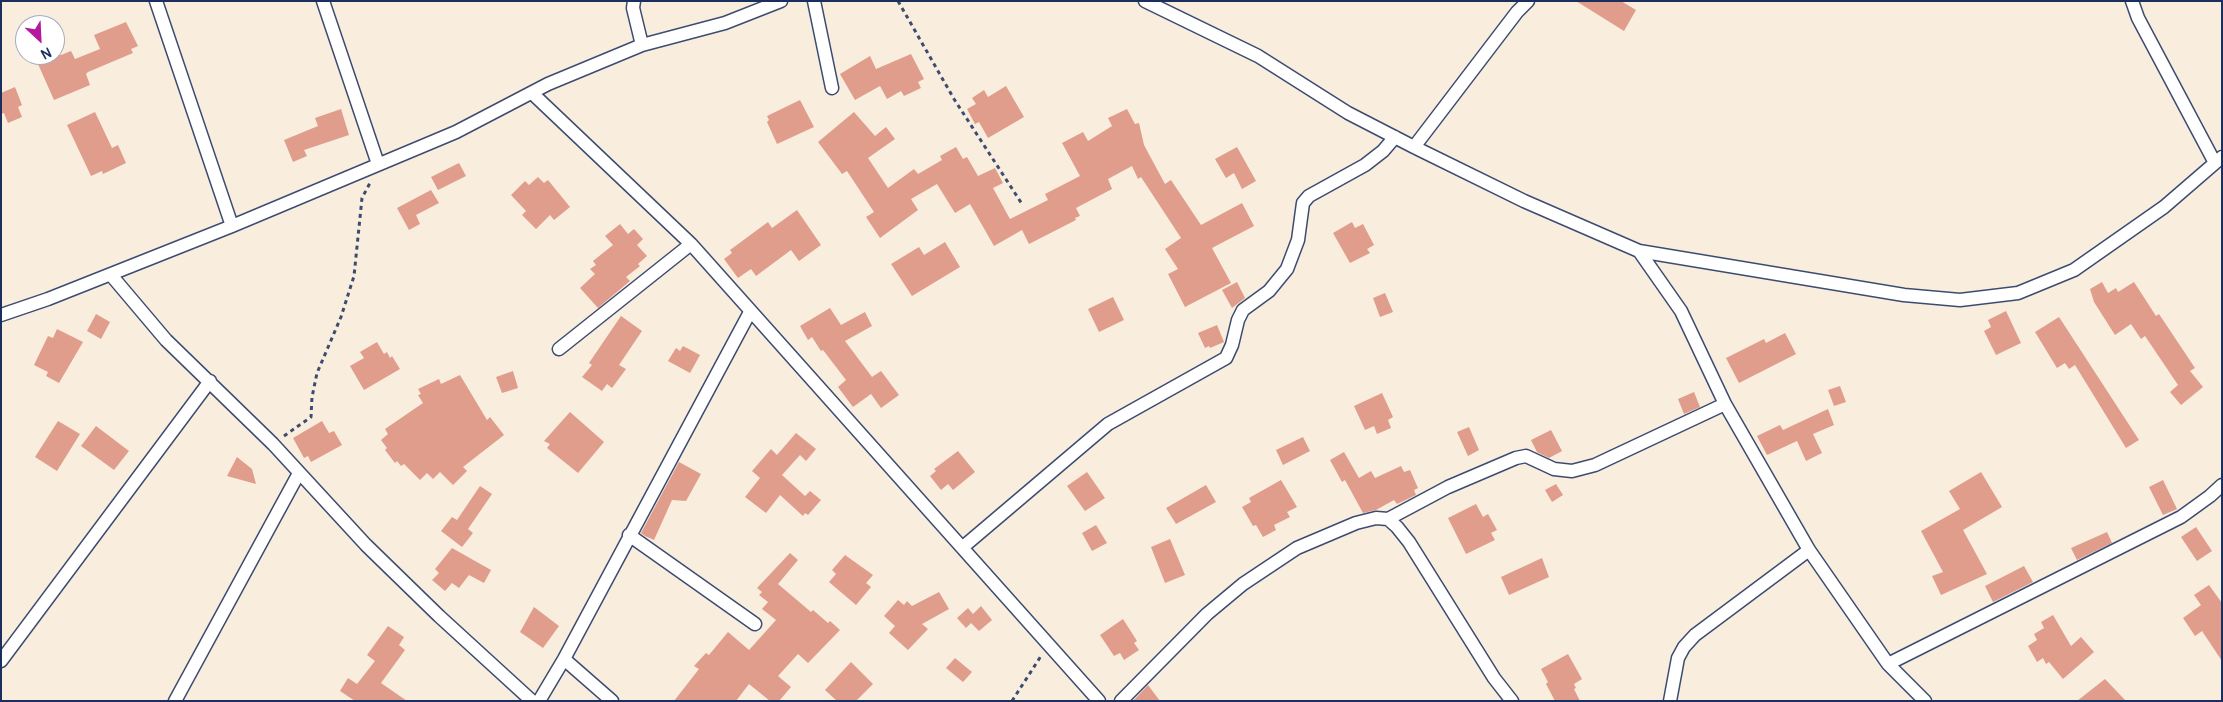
<!DOCTYPE html>
<html>
<head>
<meta charset="utf-8">
<style>
  body { margin:0 }
  #map { position:relative; width:2223px; height:702px; overflow:hidden; background:#f9edde; font-family:Pangolin,sans-serif }
  canvas { display:block }
  .frame { position:absolute; inset:0; border:2px solid #1b2f5e; pointer-events:none }
  .north { position:absolute; left:15px; top:15px; width:50px; height:50px; box-sizing:border-box; background:#fff; border:1px solid #a4acbf; border-radius:50%; rotate:155deg; font-size:14px; font-weight:700; line-height:20px; text-align:center; color:#1b2f5e }
  .north::after { content:''; display:block; margin:auto; width:18px; height:22px; background:#b5179e; clip-path:polygon(50% 0,100% 100%,50% 72%,0 100%) }
</style>
</head>
<body>
<div id="map">
<canvas width="2223" height="702"></canvas>
<div class="frame"></div>
<div class="north">N</div>
</div>
<script>
const context = document.querySelector('canvas').getContext('2d');
context.lineJoin = 'round';
function fill(path, color) { context.fillStyle = color; context.fill(path, 'evenodd'); }
const shape = rows => new Path2D(rows.map(r => 'M' + r).join(''));
function strokePath(path, color, width, dash) { context.strokeStyle = color; context.lineWidth = width; context.lineCap = dash ? 'butt' : 'round'; context.setLineDash(dash || []); context.stroke(path); }
fill(shape([
  [1576,1,1621,1,1636,10,1624,31],
  [126,22,138,46,131,49,133,53,88,72,86,74,90,85,54,100,34,55,61,55,71,51,75,59,100,49,94,35],
  [911,54,924,79,918,82,921,88,904,96,901,91,887,99,880,86,855,100,840,74,870,56,876,69],
  [1006,86,1024,117,988,138,979,122,975,124,967,109,976,104,972,98,984,90,988,97],
  [15,87,22,105,18,107,22,117,8,123,4,113,1,114,1,93],
  [800,100,814,127,777,144,767,122,769,120,767,116],
  [341,109,349,135,304,150,307,156,293,162,284,140,318,126,315,118],
  [1127,109,1135,124,1139,123,1144,145,1165,184,1171,180,1201,225,1242,203,1254,226,1212,248,1231,283,1185,307,1168,274,1178,269,1165,249,1181,238,1141,177,1138,179,1132,166,1108,179,1112,189,1076,208,1080,216,1075,218,1076,220,1029,244,1022,230,994,246,970,204,955,213,937,184,911,199,918,210,880,238,866,217,874,212,847,171,842,174,818,142,854,112,875,136,886,127,895,139,868,158,888,188,914,169,918,174,942,160,940,156,956,147,963,159,967,157,978,176,995,168,1003,183,993,188,1010,219,1048,200,1045,194,1080,176,1062,143,1083,132,1088,141,1112,126,1108,118],
  [95,112,112,148,118,145,126,163,103,174,102,171,91,176,67,125],
  [1237,147,1256,181,1242,189,1234,173,1226,178,1215,159],
  [459,163,466,176,438,190,431,177],
  [538,177,544,183,548,180,570,207,554,220,550,215,536,229,522,215,526,211,511,195,525,181,529,185],
  [431,190,439,203,416,215,420,224,409,230,397,208],
  [797,210,821,245,799,261,791,250,756,276,751,269,738,278,724,259,732,253,730,250,768,222,772,228],
  [1352,222,1355,228,1363,224,1374,245,1367,249,1370,253,1350,263,1333,233],
  [620,224,628,234,634,229,643,239,637,245,647,256,638,264,640,266,626,277,630,281,598,308,580,288,595,274,590,269,596,265,593,261,613,245,605,236],
  [945,242,960,267,912,296,891,264,919,247,924,255],
  [1237,282,1245,298,1232,308,1222,290],
  [2102,282,2108,293,2116,288,2118,292,2134,282,2156,316,2159,314,2195,368,2190,371,2203,387,2181,405,2170,392,2178,385,2145,336,2141,339,2131,324,2115,335,2094,302,2090,289],
  [1385,293,1393,312,1380,317,1373,298],
  [1113,297,1124,320,1099,332,1088,309],
  [830,308,841,325,865,312,872,326,845,341,872,377,881,371,899,395,881,408,871,394,853,407,838,387,846,380,823,350,821,351,812,337,808,340,800,326],
  [2006,311,2021,343,1996,355,1984,331,1991,327,1988,320],
  [96,314,110,322,101,339,87,331],
  [621,316,642,331,619,365,626,369,612,388,607,384,602,391,582,377,592,365,589,363],
  [2059,317,2139,440,2126,448,2075,365,2069,369,2065,363,2057,368,2035,332],
  [1217,325,1224,342,1210,348,1209,346,1205,348,1198,333],
  [57,329,83,342,59,383,46,376,48,372,34,365,48,336,53,338],
  [1785,333,1796,354,1739,383,1726,358,1764,339,1766,343],
  [377,342,384,354,387,352,390,358,392,356,400,369,364,390,350,366,364,358,360,352],
  [683,346,700,355,690,373,668,361,676,348,680,351],
  [513,371,518,388,502,393,496,377],
  [460,375,487,420,490,417,504,435,463,467,467,471,453,485,440,472,433,479,427,473,420,480,404,464,401,466,397,461,395,463,385,450,387,448,381,440,388,434,385,429,423,403,418,395,421,394,418,389,439,379,441,384],
  [1840,386,1846,402,1834,406,1828,390],
  [1694,392,1700,407,1684,414,1678,399],
  [1382,393,1393,417,1388,420,1391,428,1377,434,1374,426,1365,430,1354,406],
  [1828,409,1834,425,1813,434,1822,453,1806,461,1797,441,1767,455,1757,436,1780,425,1783,430],
  [570,412,604,442,578,473,547,448,550,444,544,441],
  [58,421,80,434,57,471,35,457],
  [322,421,329,433,334,431,342,445,311,462,308,456,304,458,293,438],
  [96,426,129,451,114,470,81,446],
  [1469,427,1479,450,1468,456,1457,432],
  [1551,430,1562,451,1549,458,1537,452,1531,440],
  [796,433,816,449,806,461,800,455,782,475,805,496,810,491,821,500,808,515,805,513,803,516,780,495,766,513,745,497,760,478,752,471,771,449,777,455],
  [1303,437,1310,451,1283,465,1276,450],
  [958,451,975,472,953,490,948,484,941,490,930,476,936,471,934,469],
  [1344,452,1359,478,1371,471,1375,478,1401,466,1404,472,1410,470,1418,488,1414,490,1416,495,1397,504,1394,500,1376,510,1363,513,1345,480,1342,482,1330,460],
  [237,457,252,469,256,484,227,476],
  [679,462,701,474,686,501,672,500,654,540,645,536,641,533],
  [1087,472,1105,498,1085,511,1067,486],
  [1981,472,2002,507,1963,530,1987,574,1941,595,1932,576,1943,572,1921,531,1960,509,1949,491],
  [1281,480,1297,507,1287,512,1290,517,1274,525,1276,530,1263,537,1256,525,1253,526,1242,507,1251,502,1249,498],
  [2163,480,2177,509,2163,515,2149,487],
  [1556,484,1563,495,1552,502,1545,490],
  [1206,485,1216,502,1176,524,1166,508],
  [480,486,492,494,468,529,473,533,462,547,441,531,452,517,457,520],
  [1476,504,1483,517,1488,514,1497,530,1491,533,1495,540,1466,554,1448,518],
  [1096,525,1107,543,1092,551,1082,533],
  [2196,527,2212,551,2197,561,2181,537],
  [2107,532,2112,543,2077,560,2071,548],
  [1170,539,1185,575,1165,583,1151,547],
  [452,548,491,570,484,583,469,575,459,588,452,583,445,591,432,580,439,573,435,569],
  [790,553,798,560,778,584,811,612,813,610,828,623,830,621,840,630,808,663,798,654,778,676,791,687,779,701,770,701,749,684,736,701,674,701,699,669,694,666,706,653,709,655,728,632,749,650,776,620,762,609,768,602,759,595,762,592,757,588],
  [845,555,873,575,866,583,871,587,856,605,829,582,836,574,832,570],
  [1542,558,1549,577,1509,595,1501,577],
  [2024,566,2033,582,1993,602,1985,586],
  [2209,585,2222,603,2222,661,2202,631,2195,636,2183,618,2201,605,2194,595],
  [939,592,949,609,922,624,928,629,908,650,889,633,895,626,884,616,898,600,904,605,907,601,912,606],
  [981,606,992,620,979,631,971,623,966,628,957,618,968,608,973,614],
  [534,607,559,626,543,648,520,632],
  [2053,615,2071,646,2081,637,2094,652,2063,679,2049,662,2046,664,2043,658,2037,662,2028,646,2037,640,2034,634,2044,628,2041,622],
  [1123,619,1137,641,1134,643,1139,650,1124,660,1120,653,1114,656,1100,635],
  [388,626,404,637,399,645,405,650,381,683,407,701,355,701,340,691,348,678,357,684,375,661,367,655],
  [1568,654,1582,679,1574,684,1576,688,1574,689,1580,701,1555,701,1546,684,1548,682,1541,669],
  [955,658,972,672,963,682,946,668],
  [851,662,873,684,856,701,837,701,825,690],
  [2105,679,2126,701,2077,701],
  [1148,685,1160,701,1133,701]
]), '#e09d8b');
const minor = shape([
  [156,1,232,226],
  [323,1,378,164],
  [634,1,633,8,642,45],
  [814,1,832,88],
  [1145,1,1258,56,1348,113,1414,147,1524,201,1639,251,1681,311,1725,404,1809,550,1888,664,1925,701],
  [2132,1,2138,18,2215,163],
  [532,93,691,244,1099,701],
  [1414,147,1517,12,1528,1],
  [1639,251,1904,295,1960,300,2018,293,2074,270,2164,207,2222,157],
  [111,275,166,340,273,444,366,545,439,616,532,701],
  [1,315,48,299,232,226,456,132,548,84,642,45,725,23,781,1],
  [559,349,691,244],
  [1388,519,1448,487,1516,458,1526,456,1554,469,1572,471,1595,465,1725,404],
  [629,535,755,624],
  [963,547,1108,424,1226,358,1232,345,1238,320,1243,310,1269,291,1287,269,1298,240,1303,203,1309,196,1365,165,1383,151,1395,137],
  [564,659,612,701],
  [1,661,210,381],
  [1888,664,2181,517,2210,496,2222,485],
  [175,701,299,473],
  [539,701,564,659,750,312],
  [1121,701,1207,614,1243,584,1297,548,1356,523,1376,518,1388,519,1397,527,1409,542,1494,678,1512,701],
  [1670,701,1678,658,1684,647,1695,635,1809,550]
]);
strokePath(minor, '#3c4c71', 15);
strokePath(shape([
  [898,1,954,99,1022,204],
  [284,436,311,417,312,397,317,373,341,317,354,276,362,198,370,183],
  [1012,701,1041,656]
]), '#3c4c71', 3, [4, 4]);
strokePath(minor, '#fff', 12);
</script>
</body>
</html>
